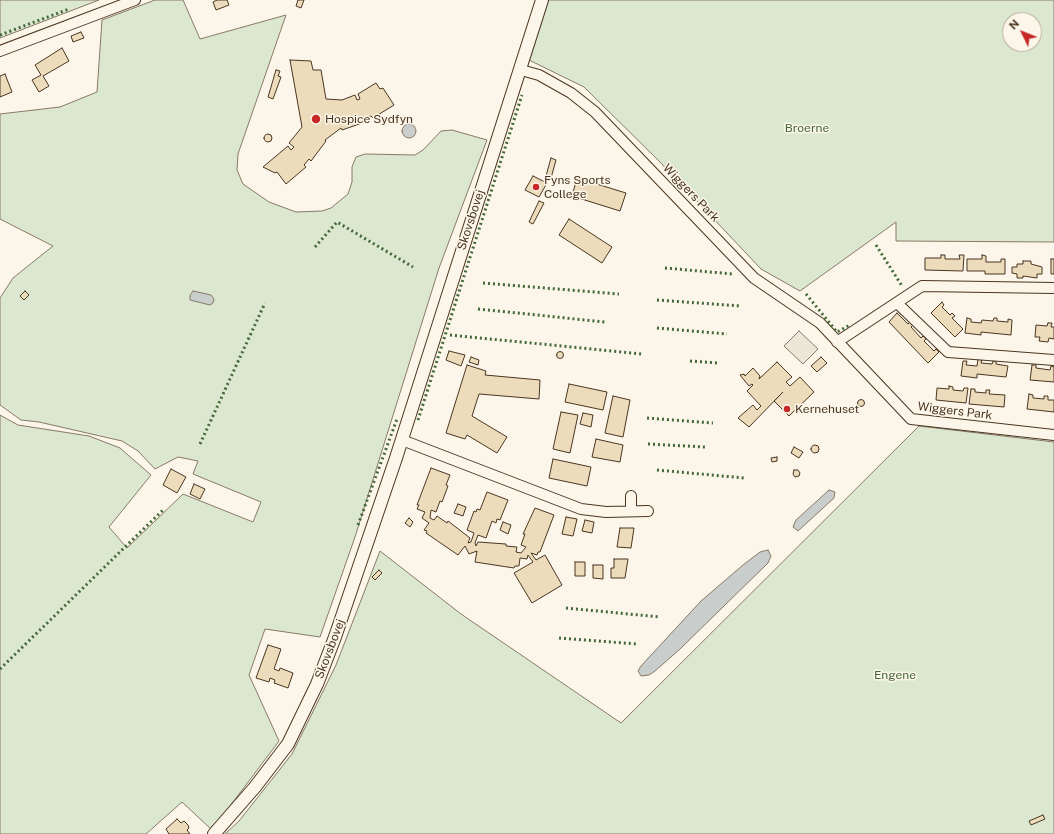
<!DOCTYPE html>
<html>
<head>
<meta charset="utf-8">
<style>
  body { margin:0 }
  #map { position:relative; width:1054px; height:834px; overflow:hidden; background:#fbf6e9; font-family:"Public Sans",sans-serif }
  canvas { display:block }
  .north { position:absolute; left:1002px; top:12px; width:40px; height:40px; box-sizing:border-box; background:#fbf6e9; border:1px solid #b4a999; border-radius:50%; rotate:313deg; font-size:11px; font-weight:700; line-height:16px; text-align:center; color:#4a3520 }
  .north::after { content:''; display:block; margin:auto; width:14px; height:18px; background:#c62828; clip-path:polygon(50% 0,100% 100%,50% 72%,0 100%) }
</style>
</head>
<body>
<div id="map">
<canvas width="1054" height="834"></canvas>
<div class="north">N</div>
</div>
<script>
const context = document.querySelector('canvas').getContext('2d');
context.lineJoin = 'round';
function fill(path, color) { context.fillStyle = color; context.fill(path, 'evenodd'); }
const shape = rows => new Path2D(rows.map(r => 'M' + r).join(''));
function strokePath(path, color, width, dash) { context.strokeStyle = color; context.lineWidth = width; context.lineCap = dash ? 'butt' : 'round'; context.setLineDash(dash || []); context.stroke(path); }
function write(font, color, halo, rows, align = 'center') {
  context.font = font + ' "Public Sans",sans-serif'; context.lineWidth = 3; context.setLineDash([]); context.textBaseline = 'middle'; context.strokeStyle = halo; context.fillStyle = color; for (const [text, x, y, turn = 0] of rows) {
    context.save(); context.translate(x, y); context.rotate((+turn || 0) * Math.PI / 180); context.textAlign = isNaN(turn) ? turn : align; if (halo) context.strokeText(text, 0, 0); context.fillText(text, 0, 0); context.restore();
  }
}
const green = shape([
  [0,0,99,0,0,38,0,0],
  [155,0,183,0,200,39,286,15,238,154,237,170,243,184,269,202,296,212,322,211,331,208,348,194,352,182,352,167,356,157,365,154,415,155,423,150,441,131,452,130,487,140,439,268,355,537,320,637,265,629,249,675,279,741,212,830,182,802,146,834,0,834,0,415,18,425,89,436,120,448,151,475,109,527,127,548,183,494,253,522,261,502,193,474,198,461,178,457,155,469,138,451,122,441,39,422,21,420,0,405,0,298,13,278,53,246,0,219,0,114,60,107,97,92,102,20,155,0],
  [545,0,1054,0,1054,242,896,241,896,222,800,291,761,269,659,161,584,87,529,60,545,0],
  [1010,20,1034,20,1034,44,1010,44,1010,20],
  [919,426,1054,442,1054,834,225,834,239,821,292,754,336,665,380,551,461,614,621,723,919,426]
]);
fill(green, '#dce7d0');
strokePath(green, '#887966', 1);
const parking = shape([
  [799,331,818,349,803,364,784,346,799,331]
]);
fill(parking, '#ede7d9');
strokePath(parking, '#887966', 1);
const water = shape([
  '402 131a7 7 0 1 1 14 0a7 7 0 1 1-14 0Z',
  [193,291,211,295,214,299,213,303,210,305,190,300,190,295,193,291],
  [829,490,835,492,834,498,798,531,793,527,796,520,829,490],
  [768,550,771,556,768,563,679,650,655,671,649,675,641,676,638,671,641,666,701,601,743,565,760,552,768,550]
]);
fill(water, '#c9cecd');
strokePath(water, '#887966', 1);
const building = shape([
  [217,0,227,0,229,5,216,10,213,2,217,0],
  [298,0,304,0,301,8,296,6,298,0],
  [81,32,84,38,73,42,71,36,81,32],
  [62,48,69,61,43,76,49,86,39,92,32,80,41,75,35,65,62,48],
  [290,60,311,61,313,70,321,70,326,99,342,100,355,95,357,100,360,99,358,94,376,83,380,89,383,88,394,105,373,118,371,116,364,119,365,122,342,130,341,128,325,140,326,141,311,161,309,159,304,165,306,167,286,184,277,172,275,173,263,167,288,146,291,150,294,147,289,143,302,127,290,60],
  [276,70,280,71,278,76,281,77,273,99,268,97,276,70],
  [5,74,12,92,0,97,0,76,5,74],
  '264 138a4 4 0 1 1 8 0a4 4 0 1 1-8 0Z',
  [551,158,556,160,551,178,546,176,551,158],
  [533,176,547,183,539,197,525,190,533,176],
  [577,178,626,193,620,211,572,196,577,178],
  [539,201,544,203,533,224,529,222,539,201],
  [569,219,612,247,602,263,559,235,569,219],
  [941,255,945,255,945,259,960,259,959,255,964,255,963,271,925,270,925,258,941,258,941,255],
  [982,255,986,256,986,262,1001,262,1001,259,1005,259,1005,274,985,274,985,271,967,271,967,259,982,259,982,255],
  [1051,259,1054,259,1054,274,1051,274,1051,259],
  [1023,261,1031,261,1031,264,1042,267,1042,274,1037,274,1037,278,1023,276,1023,278,1017,278,1017,274,1012,273,1012,267,1017,267,1017,264,1023,264,1023,261],
  [25,291,29,295,24,300,20,296,25,291],
  [942,302,944,305,942,307,950,315,952,313,955,316,952,318,963,329,955,337,931,313,942,302],
  [897,313,908,324,910,322,913,325,911,327,921,338,923,336,926,339,924,341,934,351,936,349,939,352,928,363,889,322,897,313],
  [967,318,971,319,971,322,981,323,982,320,993,321,994,318,997,318,997,321,1008,322,1008,319,1012,320,1011,335,981,332,981,335,965,333,967,318],
  [1048,323,1052,323,1051,327,1054,327,1054,339,1049,338,1048,342,1039,341,1040,337,1035,337,1036,325,1047,326,1048,323],
  [449,351,465,355,461,366,446,360,449,351],
  '556.5 355a3.5 3.5 0 1 1 7 0a3.5 3.5 0 1 1-7 0Z',
  [471,357,479,360,478,365,469,362,471,357],
  [821,357,827,363,817,372,811,366,821,357],
  [978,359,982,360,981,363,992,364,993,361,996,361,996,364,1008,366,1006,377,977,374,977,378,961,376,963,361,967,361,966,365,977,366,978,359],
  [777,362,792,377,786,382,790,386,800,377,814,392,789,416,774,401,783,392,749,427,738,418,753,405,757,410,761,406,747,391,753,385,752,384,749,386,740,375,744,374,745,376,753,368,760,376,759,379,777,362],
  [467,365,486,371,485,375,540,380,539,399,479,394,472,416,507,437,497,453,467,435,465,439,446,433,467,365],
  [1032,365,1036,365,1036,368,1050,370,1051,366,1054,367,1054,382,1030,380,1032,365],
  [569,384,607,392,603,410,565,402,569,384],
  [949,386,953,387,953,390,963,391,964,388,968,388,966,403,936,400,937,388,949,389,949,386],
  [971,389,975,389,975,392,986,393,986,390,990,390,989,394,1005,395,1004,407,969,404,971,389],
  [1029,394,1033,395,1033,398,1044,399,1044,396,1048,396,1048,400,1054,400,1054,412,1027,409,1029,394],
  [613,396,630,400,623,437,605,433,613,396],
  '857.5 403a3.5 3.5 0 1 1 7 0a3.5 3.5 0 1 1-7 0Z',
  [561,412,578,415,570,453,553,449,561,412],
  [583,413,593,415,591,427,580,424,583,413],
  [596,439,623,445,620,462,592,457,596,439],
  '811 449a4 4 0 1 1 8 0a4 4 0 1 1-8 0Z',
  [794,447,803,452,799,458,791,453,794,447],
  [777,457,777,461,772,462,771,458,777,457],
  [553,459,591,467,587,486,549,478,553,459],
  [431,468,450,475,446,485,448,486,442,502,440,501,436,512,431,510,430,518,434,520,437,516,447,523,448,521,470,538,468,543,471,542,474,533,467,530,474,511,476,512,477,509,480,510,487,492,508,500,500,520,497,519,496,523,492,521,486,538,478,535,475,543,476,546,478,542,506,544,506,546,517,547,516,552,521,553,526,547,521,545,525,534,523,534,535,508,554,515,540,552,538,552,537,555,531,553,536,560,545,555,562,585,532,603,514,573,533,562,528,555,527,559,520,558,519,566,515,566,514,568,475,562,477,551,469,554,465,546,458,555,426,533,427,531,424,530,429,523,422,518,425,512,417,509,419,505,417,505,431,468],
  [171,469,186,477,177,493,163,485,171,469],
  [794,470,798,470,800,473,799,476,795,477,793,474,794,470],
  [194,484,205,489,200,499,190,494,194,484],
  [458,504,466,507,463,516,454,513,458,504],
  [566,517,577,519,573,536,562,534,566,517],
  [409,518,413,522,410,527,405,523,409,518],
  [585,520,594,522,592,533,582,531,585,520],
  [503,522,511,525,508,534,500,530,503,522],
  [620,528,634,528,631,548,617,547,620,528],
  [614,559,628,559,625,578,611,578,611,568,614,568,614,559],
  [575,562,585,562,585,576,575,576,575,562],
  [593,565,603,565,603,579,593,578,593,565],
  [379,570,382,573,375,580,372,577,379,570],
  [268,645,281,649,274,669,279,671,280,668,293,673,288,688,274,683,275,680,270,678,269,682,256,678,268,645],
  [1043,815,1045,819,1031,825,1029,821,1043,815],
  [177,819,181,823,184,821,188,825,189,828,187,830,190,834,169,834,166,829,177,819]
]);
fill(building, '#ecdcbc');
strokePath(building, '#4a3520', 1);
const minor = shape([
  [0,51,135,0],
  [521,70,539,75,571,93,595,112,754,278,820,323,911,419,1054,435],
  [897,303,948,352,1054,360],
  [837,342,922,286,1054,288],
  [402,440,581,509,606,512,648,511],
  [631,496,631,511]
]);
const tertiary = shape([
  [214,834,255,787,288,744,317,684,335,637,396,458,542,0]
]);
strokePath(minor, '#4a3520', 12);
strokePath(tertiary, '#4a3520', 14);
strokePath(minor, '#fbf6e9', 10);
strokePath(tertiary, '#fbf6e9', 12);
strokePath(shape([
  [0,35,69,9],
  [876,245,902,286],
  [315,247,337,222,413,267],
  [665,268,733,274],
  [483,283,619,294],
  [806,294,837,332,850,325],
  [657,300,741,306],
  [478,309,605,322],
  [657,328,727,334],
  [450,335,642,354],
  [690,361,718,363],
  [647,418,713,423],
  [418,420,522,95],
  [200,444,265,303],
  [648,444,705,447],
  [657,470,744,478],
  [358,525,397,419],
  [566,608,660,617],
  [559,638,637,644],
  [0,669,163,510]
]), '#436837', 3, [2, 3]);
for (const [x, y, r, color] of [
  [316,119,5,"#c62828"],
  [536,187,4,"#c62828"],
  [787,409,4,"#c62828"]
]) { const dot = new Path2D(); dot.arc(x, y, r, 0, 2 * Math.PI); context.fillStyle = color; context.fill(dot); strokePath(dot, '#fbf6e9', 1.5); }
write('12px', '#4a3520', '#fbf6e9', [
  ["Hospice Sydfyn",325,119],
  ["Fyns Sports",544,180],
  ["College",544,194],
  ["Kernehuset",795,409]
], 'left');
write('12px', '#436837', '#fbf6e9', [
  ["Broerne",807,128],
  ["Engene",895,675]
]);
write('12px', '#4a3520', '#fbf6e9', [
  ["Wiggers Park",691,193,46],
  ["Skovsbovej",471,220,-72],
  ["Wiggers Park",955,411,7],
  ["Skovsbovej",330,649,-69]
]);
</script>
</body>
</html>
